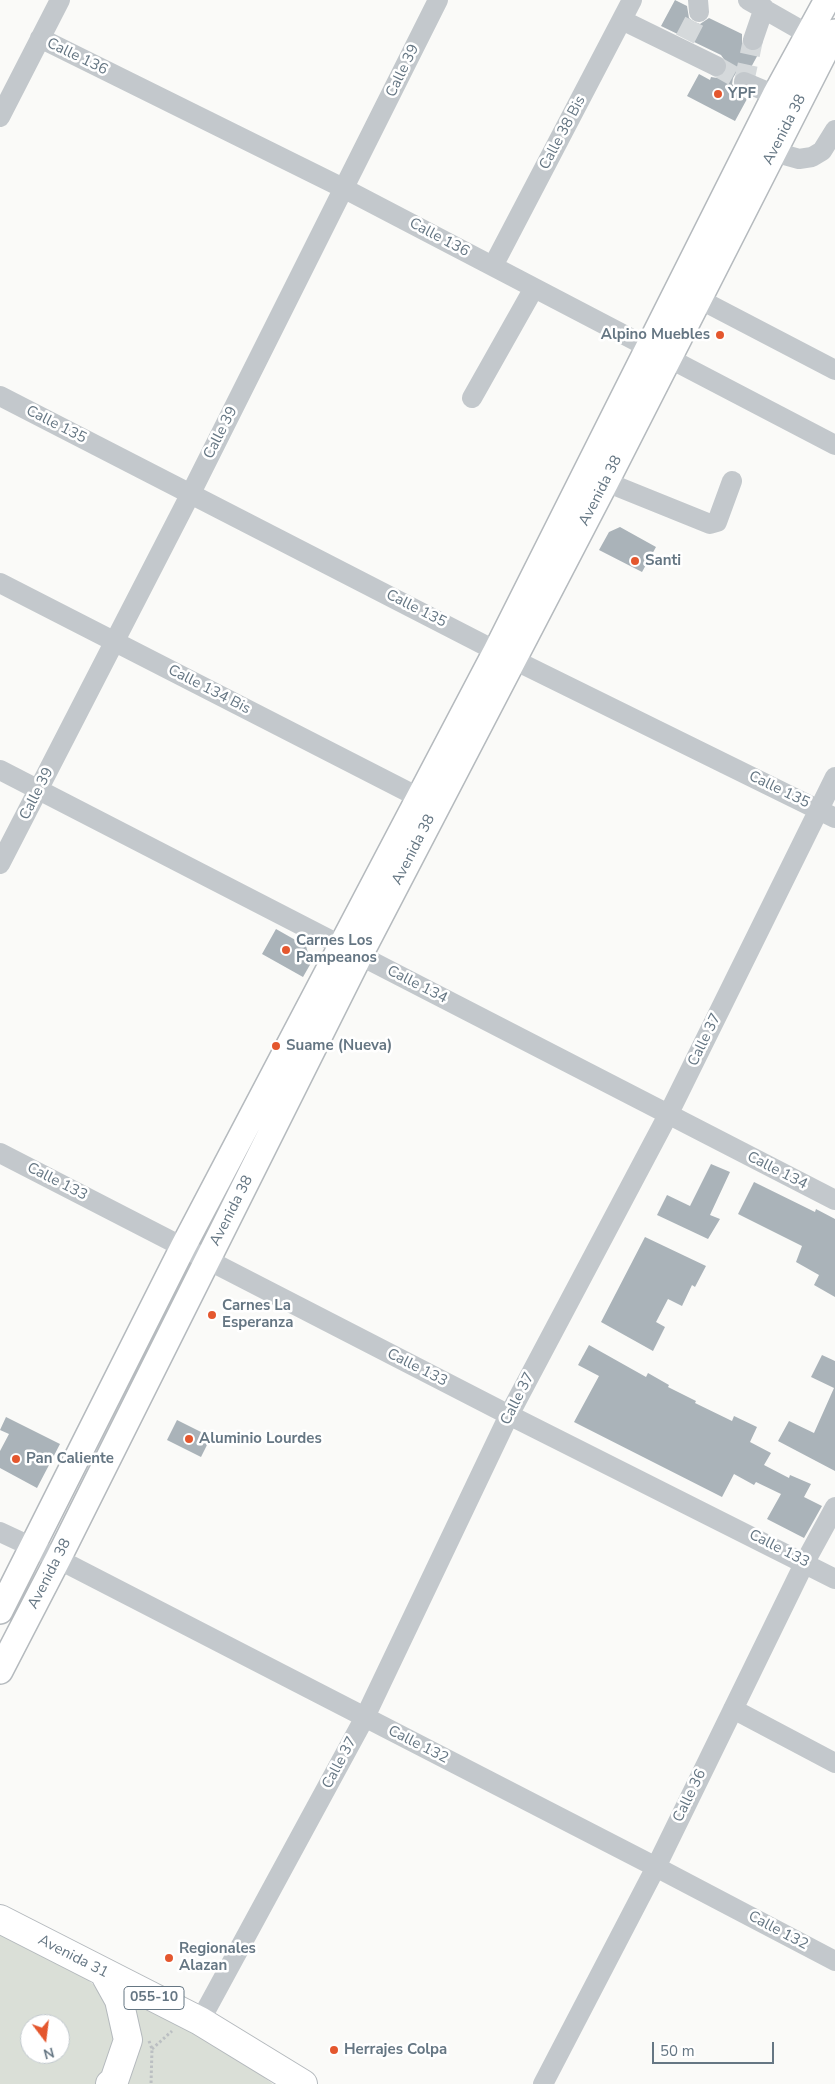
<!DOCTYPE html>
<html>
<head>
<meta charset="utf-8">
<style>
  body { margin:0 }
  #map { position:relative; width:835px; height:2084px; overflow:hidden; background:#fafaf8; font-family:"Nunito Sans",sans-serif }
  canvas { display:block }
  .north { position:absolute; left:20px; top:2014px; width:50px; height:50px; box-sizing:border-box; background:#fff; border:1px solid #c1c8cd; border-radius:50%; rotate:165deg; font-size:14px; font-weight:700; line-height:20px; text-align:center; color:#657683 }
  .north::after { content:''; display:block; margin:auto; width:18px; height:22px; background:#e4572e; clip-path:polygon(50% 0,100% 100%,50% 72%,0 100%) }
  .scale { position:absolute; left:652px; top:2042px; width:122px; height:22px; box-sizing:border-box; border:2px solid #657683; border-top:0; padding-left:6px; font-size:15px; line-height:18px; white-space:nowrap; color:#657683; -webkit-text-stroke:4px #fff; paint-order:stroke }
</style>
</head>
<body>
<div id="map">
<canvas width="835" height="2084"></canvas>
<div class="north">N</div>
<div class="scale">50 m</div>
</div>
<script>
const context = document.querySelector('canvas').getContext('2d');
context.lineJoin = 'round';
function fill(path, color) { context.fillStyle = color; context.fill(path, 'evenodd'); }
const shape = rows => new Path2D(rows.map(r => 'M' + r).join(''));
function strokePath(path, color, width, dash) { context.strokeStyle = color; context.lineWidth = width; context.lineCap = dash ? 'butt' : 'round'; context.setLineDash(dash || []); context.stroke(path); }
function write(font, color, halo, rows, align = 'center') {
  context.font = font + ' "Nunito Sans",sans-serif'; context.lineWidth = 5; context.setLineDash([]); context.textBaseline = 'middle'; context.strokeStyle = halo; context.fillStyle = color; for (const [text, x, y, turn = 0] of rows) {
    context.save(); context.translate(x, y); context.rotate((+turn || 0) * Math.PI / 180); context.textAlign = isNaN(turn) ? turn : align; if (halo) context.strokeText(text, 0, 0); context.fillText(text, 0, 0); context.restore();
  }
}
fill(shape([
  [0,1933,81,1974,107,1996,119,2032,101,2084,0,2084],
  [30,2024,60,2024,60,2054,30,2054],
  [130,2000,185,2028,244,2062,273,2084,121,2084]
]), '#dadfd7');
fill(shape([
  [675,0,687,6,689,18,694,22,700,24,709,18,742,34,742,43,749,51,755,52,761,49,749,71,742,70,736,73,733,78,732,84,739,93,738,94,747,99,735,121,687,96,699,74,710,80,711,77,717,78,726,72,728,65,721,55,661,26],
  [620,527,656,547,642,572,599,550,609,532],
  [276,929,306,946,311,963,303,977,262,954],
  [711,1164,730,1172,710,1215,720,1219,708,1239,657,1215,667,1195,690,1206],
  [754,1182,815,1212,816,1209,835,1219,835,1297,814,1285,819,1275,796,1262,802,1246,738,1214],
  [645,1237,706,1266,695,1287,692,1285,682,1306,668,1299,656,1322,665,1327,653,1351,601,1322],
  [589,1345,646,1377,648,1373,669,1385,668,1387,696,1401,695,1403,732,1421,734,1416,757,1427,750,1442,771,1453,764,1465,789,1478,790,1475,811,1484,804,1497,822,1506,804,1538,767,1519,781,1494,756,1482,754,1485,734,1474,722,1497,574,1422,599,1376,578,1365],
  [822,1355,835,1361,835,1471,778,1441,789,1421,814,1433,834,1388,811,1377],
  [6,1417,60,1444,37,1488,0,1468,0,1451,9,1434,0,1430],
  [177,1420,211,1437,201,1457,167,1440]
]), '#aab3b9');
strokePath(shape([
  [685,39,699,12],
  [716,66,744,82,753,40]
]), '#d5d9db', 20, [20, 10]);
const major = shape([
  [0,1611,183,1247,496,651,775,95,827,0],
  [0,1671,58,1559,360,955,606,482,835,32]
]);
const highway = shape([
  [0,1919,200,2021,303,2084],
  [104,1973,119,2000,128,2040,114,2081,110,2084]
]);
strokePath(major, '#b5babe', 28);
strokePath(highway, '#b4b9bd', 30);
strokePath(shape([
  [149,2041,152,2049,151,2084],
  [152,2049,172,2031]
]), '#bbbfc2', 3, [2.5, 2.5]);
strokePath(shape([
  [698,0,699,12],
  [748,0,820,41],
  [622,20,716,66],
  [40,38,345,189,835,445],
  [753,40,764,8],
  [744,82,775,95],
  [0,117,60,0],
  [774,152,799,159,812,157,822,151,835,130],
  [493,266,632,0],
  [699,299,835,370],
  [0,396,496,651,835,818],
  [472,398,534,288],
  [606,482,710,524,717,522,732,481],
  [0,583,418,797],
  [0,770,835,1200],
  [0,864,191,493,438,0],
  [0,1153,509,1415,835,1579],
  [0,1532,58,1559,656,1867,835,1961],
  [733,1709,835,1763],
  [200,2021,365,1717,509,1415,668,1115,835,777],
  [543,2084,656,1867,805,1562,835,1507]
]), '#c3c8cc', 20);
strokePath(major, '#fff', 25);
strokePath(highway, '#fff', 28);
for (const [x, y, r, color] of [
  [718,94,5,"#e4572e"],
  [720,335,5,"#e4572e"],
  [635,561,5,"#e4572e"],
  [286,950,5,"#e4572e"],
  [276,1046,5,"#e4572e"],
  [212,1315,5,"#e4572e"],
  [189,1439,5,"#e4572e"],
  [16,1459,5,"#e4572e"],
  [169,1958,5,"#e4572e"],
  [334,2050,5,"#e4572e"]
]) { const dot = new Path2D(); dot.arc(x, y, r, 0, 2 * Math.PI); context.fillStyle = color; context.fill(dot); strokePath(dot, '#fff', 2); }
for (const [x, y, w] of [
  [154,1998,60]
]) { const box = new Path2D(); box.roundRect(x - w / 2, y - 11.5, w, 23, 4); context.fillStyle = '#fff'; context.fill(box); strokePath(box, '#657683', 1); }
write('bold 14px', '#657683', null, [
  ["055-10",154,1998]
]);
write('15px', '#657683', '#fff', [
  ["Calle 136",77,57,26],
  ["Calle 39",403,71,-64],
  ["Avenida 38",785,130,-63],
  ["Calle 38 Bis",563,133,-62],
  ["Calle 136",439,238,28],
  ["Calle 135",56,425,27],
  ["Calle 39",221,433,-63],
  ["Avenida 38",601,491,-63],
  ["Calle 135",416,609,27],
  ["Calle 134 Bis",209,690,27],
  ["Calle 135",779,790,26],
  ["Calle 39",37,794,-63],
  ["Avenida 38",414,850,-63],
  ["Calle 134",417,985,27],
  ["Calle 37",705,1040,-64],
  ["Calle 134",777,1171,27],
  ["Calle 133",57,1182,27],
  ["Avenida 38",232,1211,-63],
  ["Calle 133",417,1368,27],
  ["Calle 37",518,1399,-63],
  ["Calle 133",779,1549,27],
  ["Avenida 38",50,1574,-63],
  ["Calle 132",418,1745,27],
  ["Calle 37",340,1763,-62],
  ["Calle 36",690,1796,-64],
  ["Calle 132",778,1931,28],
  ["Avenida 31",73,1957,27]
]);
write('bold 15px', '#657683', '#fff', [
  ["YPF",728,94],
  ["Alpino Muebles",710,335,"right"],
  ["Santi",645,561],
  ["Carnes Los",296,941],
  ["Pampeanos",296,958],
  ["Suame (Nueva)",286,1046],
  ["Carnes La",222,1306],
  ["Esperanza",222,1323],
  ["Aluminio Lourdes",199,1439],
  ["Pan Caliente",26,1459],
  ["Regionales",179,1949],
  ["Alazan",179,1966],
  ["Herrajes Colpa",344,2050]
], 'left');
</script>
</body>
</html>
